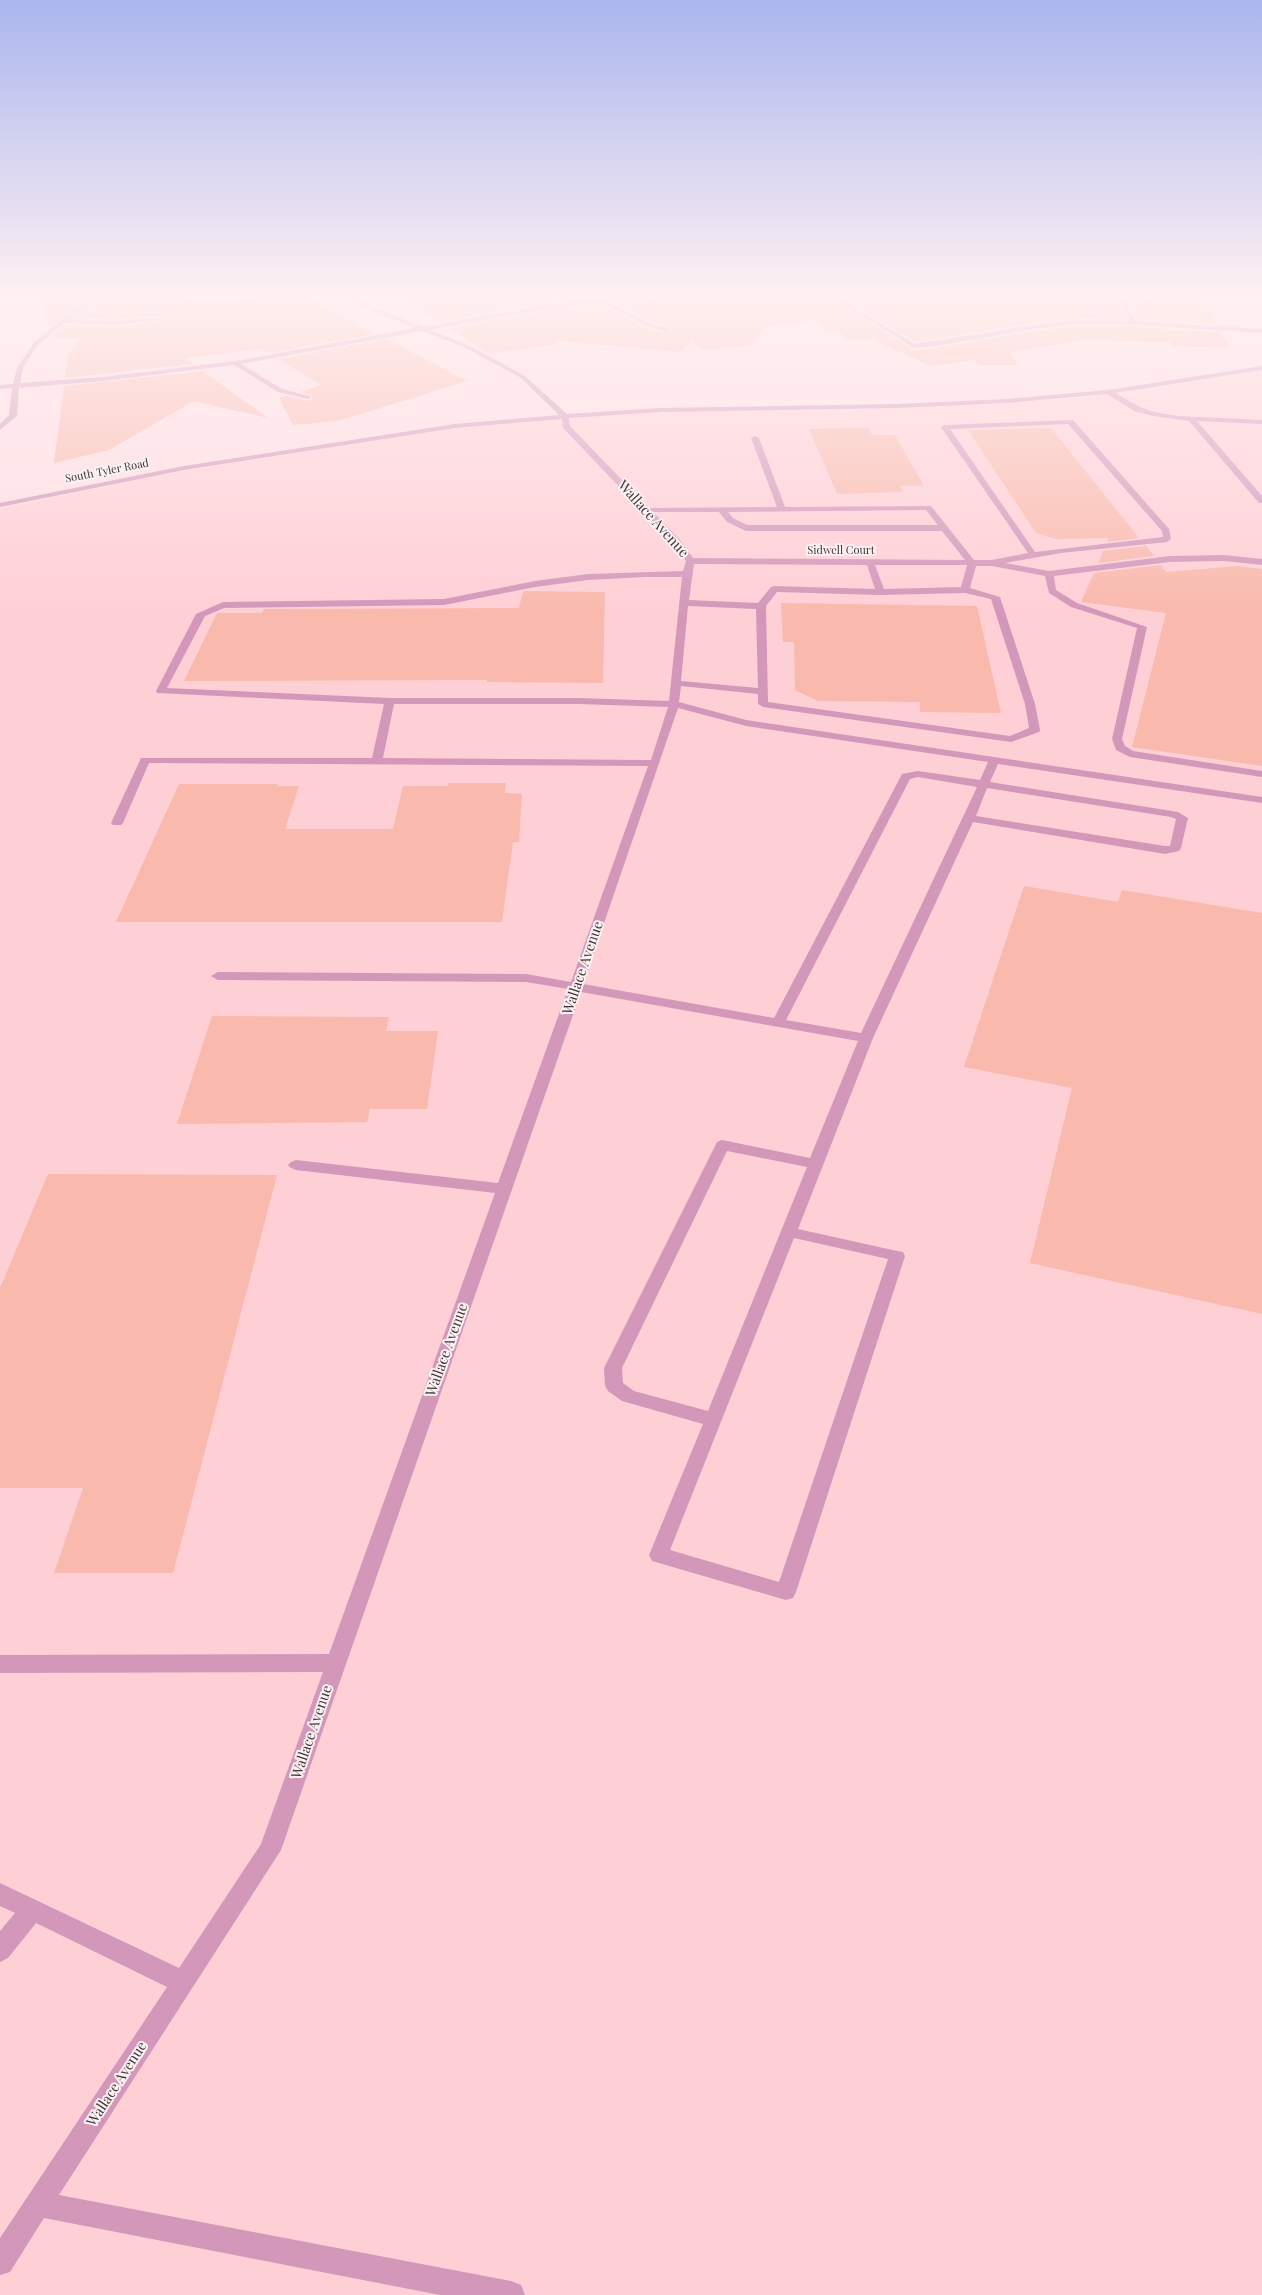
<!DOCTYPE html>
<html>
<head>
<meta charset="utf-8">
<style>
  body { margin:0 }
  canvas { display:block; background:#fedee3 }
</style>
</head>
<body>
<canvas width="1262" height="2295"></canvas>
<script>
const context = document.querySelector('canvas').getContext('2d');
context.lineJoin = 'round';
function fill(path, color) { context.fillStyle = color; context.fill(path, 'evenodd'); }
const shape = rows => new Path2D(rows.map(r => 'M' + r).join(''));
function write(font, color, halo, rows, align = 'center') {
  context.font = font + ' "Playfair Display",serif'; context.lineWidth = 4; context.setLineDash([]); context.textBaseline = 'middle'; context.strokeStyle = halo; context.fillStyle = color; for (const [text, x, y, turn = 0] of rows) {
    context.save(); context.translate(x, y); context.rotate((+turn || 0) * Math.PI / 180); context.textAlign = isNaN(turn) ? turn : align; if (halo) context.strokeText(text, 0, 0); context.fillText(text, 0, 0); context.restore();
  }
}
fill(shape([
  [1262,370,1262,2295,0,2295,0,509,165,474,433,431,553,419,680,411,978,405,1077,398,1174,385]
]), '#ffcfd6');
fill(shape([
  [38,294,96,294,50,327],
  [108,294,146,294,213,302,298,294,307,296,375,334,268,353,260,349,185,358,194,364,65,378,68,355,81,339,55,338,53,335,65,325,114,327,160,321,156,316,114,319,75,317],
  [397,294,637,294,534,305,440,322],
  [664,294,824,294,914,350,937,348,1039,330,1081,326,1119,326,1221,332,1229,348,1173,346,1171,342,1113,341,1111,339,1089,339,1009,352,1018,365,978,365,975,360,931,366,871,339,849,340,838,331,827,331,814,321,767,326,750,346,702,350,692,341,680,352,552,340,558,344,489,354,449,328,534,313,602,305,645,328,668,334,671,330,669,327,651,322,616,303,662,296],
  [836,294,890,294,891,298,948,294,1135,294,1120,304,1127,319,1081,318,1039,322,915,342],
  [1154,294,1198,294,1198,301,1207,305,1217,324,1137,319,1130,306],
  [387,339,467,381,338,421,293,425,279,398,286,396,309,401,312,398,311,395,300,392,321,385,278,359],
  [203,371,268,418,194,401,109,450,54,463,64,386],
  [868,428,872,435,895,435,924,486,900,486,903,492,837,494,809,429],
  [1051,428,1139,538,1107,542,1108,538,1056,539,1036,533,968,430],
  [1146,546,1154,556,1098,563,1103,551],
  [1161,565,1166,572,1237,566,1262,569,1262,766,1132,747,1166,613,1081,602,1094,573],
  [523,591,605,592,603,683,487,682,487,680,184,681,217,613,262,613,264,609,519,608],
  [781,603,977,606,1001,713,920,712,920,702,818,701,795,690,794,642,783,642],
  [448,783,506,783,505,793,522,794,519,842,513,842,502,922,116,922,179,784,278,784,278,786,299,786,285,829,393,829,403,786,448,786],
  [1024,886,1118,902,1122,890,1262,913,1262,1314,1030,1263,1072,1088,964,1067],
  [212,1016,389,1017,386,1031,438,1031,427,1109,370,1109,367,1122,177,1124],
  [48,1174,277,1175,173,1573,54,1573,83,1488,0,1488,0,1288]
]), '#f9b9ac');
fill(shape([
  [99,294,106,294,69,319,114,321,156,318,159,320,114,325,64,323,37,346,23,368,20,383,103,377,235,361,416,328,370,310,340,294,347,294,374,308,424,327,534,307,602,298,662,294,610,302,650,324,669,329,667,332,646,326,602,303,534,311,430,330,468,345,525,376,567,414,661,408,896,404,1007,399,1108,390,1262,366,1262,370,1115,393,1140,407,1154,412,1178,416,1262,420,1262,424,1197,421,1262,496,1262,503,1259,503,1189,421,1153,416,1134,411,1107,394,1007,403,896,408,661,412,569,418,570,426,649,508,777,507,751,438,755,436,759,438,785,507,931,506,974,560,992,560,1028,553,941,427,945,425,1073,420,1169,529,1171,539,1167,542,1061,553,1005,563,1049,571,1170,556,1224,555,1262,559,1262,565,1224,561,1170,562,1054,576,1056,590,1077,603,1147,627,1122,739,1125,746,1133,751,1262,771,1262,777,1130,757,1116,750,1112,739,1137,628,1071,607,1049,593,1045,576,992,566,976,566,970,588,1000,597,1035,704,1040,730,1039,732,1011,742,763,707,758,704,758,694,681,686,679,702,746,720,1262,797,1262,803,998,764,990,782,1178,812,1188,818,1181,848,1179,851,1165,854,973,822,873,1038,798,1229,897,1251,903,1252,905,1256,796,1592,793,1598,786,1600,652,1561,649,1555,703,1424,622,1401,608,1391,605,1386,604,1368,717,1142,722,1140,810,1158,858,1041,581,992,281,1850,59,2195,511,2281,521,2285,525,2295,440,2295,44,2218,10,2272,0,2275,0,2238,167,1987,36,1923,8,1958,0,1962,0,1931,15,1913,0,1906,0,1883,179,1968,261,1844,323,1672,0,1673,0,1655,329,1654,495,1193,296,1170,291,1168,288,1165,291,1162,296,1160,498,1183,568,989,526,982,218,980,211,976,218,972,526,974,571,982,648,766,149,763,123,823,121,825,113,825,111,823,141,758,372,758,384,704,157,693,156,691,196,614,223,602,444,599,535,581,588,574,683,571,686,561,673,543,563,428,562,419,455,428,184,470,0,507,0,503,184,466,455,424,559,415,521,378,464,347,422,331,241,364,282,389,310,396,310,398,308,399,278,392,234,365,103,381,19,388,17,416,0,430,0,424,9,415,12,388,0,389,0,385,13,384,17,368,33,344,61,320,99,294],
  [1068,424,1162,531,1163,537,1035,552,950,429,1068,424],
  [926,510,938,525,747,525,733,518,728,512,926,510],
  [653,512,719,512,727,522,746,531,942,531,965,560,693,558,679,539,653,512],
  [694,564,867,565,875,589,774,586,771,587,758,603,689,600,694,564],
  [875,565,967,565,961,587,884,589,875,565],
  [645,577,682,577,669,701,578,698,390,698,167,688,205,616,224,608,444,605,535,587,588,580,645,577],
  [777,592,880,595,965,593,991,599,1025,704,1029,728,1010,736,768,702,766,606,777,592],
  [688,606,756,609,758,688,681,681,688,606],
  [394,704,578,704,668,707,651,760,383,758,394,704],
  [678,708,746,726,988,762,980,780,918,771,902,774,774,1018,583,984,678,708],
  [918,777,977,787,861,1033,786,1020,910,779,918,777],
  [987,788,1171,817,1176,819,1170,846,1165,846,976,816,987,788],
  [727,1151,807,1167,708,1411,634,1391,623,1383,622,1368,727,1151],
  [794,1238,888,1259,779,1582,670,1550,794,1238],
  [826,294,833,294,915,344,1039,324,1081,320,1130,321,1122,304,1134,296,1142,294,1152,294,1138,298,1128,305,1136,321,1262,329,1262,333,1119,324,1081,324,1039,328,937,346,914,348,826,294]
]), '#d397b9');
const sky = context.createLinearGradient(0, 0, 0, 615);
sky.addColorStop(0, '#aab6ee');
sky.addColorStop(0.48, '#fff0f2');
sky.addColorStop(1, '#fff0f200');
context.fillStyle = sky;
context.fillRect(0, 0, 1262, 615);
write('11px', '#433336', '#fbf2f3', [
  ["South Tyler Road",107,471,-11],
  ["Sidwell Court",841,551]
]);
write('14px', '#433336', '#fbf2f3', [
  ["Wallace Avenue",653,519,48],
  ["Wallace Avenue",583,968,-71],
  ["Wallace Avenue",447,1350,-70],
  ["Wallace Avenue",312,1732,-71],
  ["Wallace Avenue",117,2084,-57]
]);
</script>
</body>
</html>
